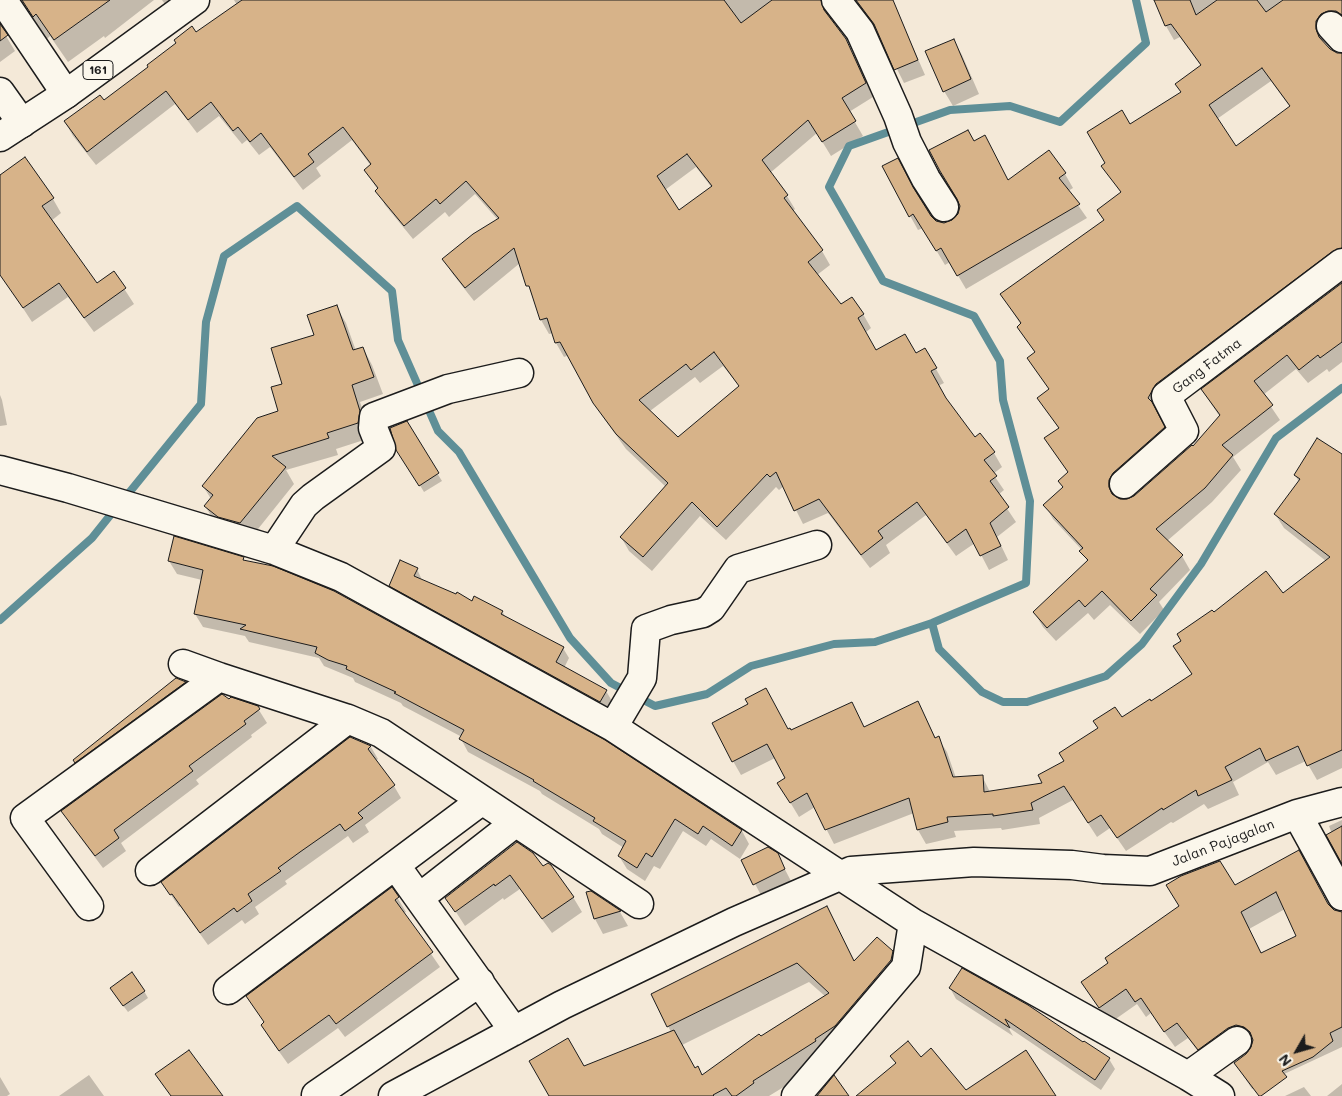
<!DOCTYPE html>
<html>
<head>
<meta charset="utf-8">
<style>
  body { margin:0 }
  #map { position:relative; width:1342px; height:1096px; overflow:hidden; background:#f4e9d8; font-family:Mali,sans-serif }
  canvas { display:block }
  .north { position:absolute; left:1272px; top:1026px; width:50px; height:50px; -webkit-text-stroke:4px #fbf7ec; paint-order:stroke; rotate:232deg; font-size:14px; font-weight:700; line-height:20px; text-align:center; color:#1c1c1c }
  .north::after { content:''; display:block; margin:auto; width:18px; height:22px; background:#1c1c1c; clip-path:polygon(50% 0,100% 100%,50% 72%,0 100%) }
</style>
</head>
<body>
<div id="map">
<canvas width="1342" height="1096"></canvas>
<div class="north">N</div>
</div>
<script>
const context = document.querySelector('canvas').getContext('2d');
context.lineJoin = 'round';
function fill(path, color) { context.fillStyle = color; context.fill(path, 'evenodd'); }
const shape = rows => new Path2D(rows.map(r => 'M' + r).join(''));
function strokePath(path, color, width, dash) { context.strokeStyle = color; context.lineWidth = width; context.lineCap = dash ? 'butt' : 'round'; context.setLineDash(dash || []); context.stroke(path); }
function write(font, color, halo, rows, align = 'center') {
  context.font = font + ' Mali,sans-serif'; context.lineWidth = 4; context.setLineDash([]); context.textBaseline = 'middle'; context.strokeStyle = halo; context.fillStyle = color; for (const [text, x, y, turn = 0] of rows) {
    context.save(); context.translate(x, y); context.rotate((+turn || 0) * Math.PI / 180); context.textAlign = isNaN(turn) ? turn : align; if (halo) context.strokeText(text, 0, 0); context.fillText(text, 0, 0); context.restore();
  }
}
fill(shape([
  [21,0,154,0,105,38,104,36,68,62,50,36,47,39],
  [162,0,183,0,169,10],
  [234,0,838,0,829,9,828,17,845,40,854,55,873,97,849,112,863,136,831,156,817,133,770,173,787,196,795,209,793,211,822,251,830,265,817,275,841,306,863,314,871,328,865,333,875,352,916,355,925,350,944,383,938,386,946,400,975,438,980,435,994,453,1002,467,993,474,1004,490,998,495,1016,522,997,537,1008,560,989,570,975,543,956,556,926,515,886,545,890,553,870,568,828,513,803,524,784,486,779,490,776,487,726,540,700,516,652,571,629,551,621,537,666,487,626,449,603,417,569,355,564,357,556,343,553,333,549,334,541,320,520,263,474,301,452,273,444,259,498,220,475,194,449,217,445,212,413,239,385,205,377,191,378,190,365,171,371,166,352,140,316,168,321,176,303,190,270,147,259,155,247,140,242,144,219,116,197,133,175,104,96,165,73,136,65,122,104,102,237,5],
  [696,167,712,188,679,212,665,190],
  [723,366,740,387,678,438,650,411,695,377,700,383],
  [852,0,884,0,901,20,925,75,904,83,879,33,858,4],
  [1155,0,1342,0,1342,25,1324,36,1323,43,1336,54,1342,54,1342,264,1164,398,1156,412,1172,442,1117,494,1116,498,1127,501,1135,497,1193,448,1220,417,1202,390,1342,284,1342,362,1329,372,1327,369,1308,383,1296,369,1263,395,1280,420,1233,457,1241,470,1212,502,1167,541,1182,556,1190,570,1159,602,1164,610,1140,634,1110,605,1094,620,1088,613,1056,641,1043,627,1034,612,1088,563,1082,550,1053,519,1045,505,1064,488,1069,473,1046,439,1059,429,1039,398,1050,390,1029,358,1036,354,1018,327,1021,325,1002,295,1105,221,1121,193,1103,166,1107,163,1130,126,1182,93,1201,66,1180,37,1174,40,1166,26],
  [1271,81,1290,107,1236,148,1217,119],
  [0,26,15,51,0,62],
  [953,40,962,55,979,94,953,106,944,91],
  [974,142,1008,181,1065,174,1073,188,1068,191,1087,218,966,289,950,262,945,265,923,228,918,230,883,167,930,216,937,222,945,224,953,221,959,215],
  [0,184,53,199,61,213,51,221,97,285,114,273,134,304,94,332,68,297,32,322,2,276,0,239],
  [336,306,346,323,356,351,363,348,372,365,383,394,360,402,369,429,367,439,336,449,338,455,286,470,294,484,250,539,215,522,205,506,211,499,203,486,280,412,283,385],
  [0,395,2,400,7,425,0,426],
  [406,423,442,481,424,492,398,449],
  [1342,456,1342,768,1317,780,1306,761,1276,775,1268,762,1233,782,1239,795,1208,809,1204,804,1173,823,1171,822,1126,851,1110,828,1097,837,1073,800,1039,818,1040,824,1002,830,1001,828,954,831,956,837,926,844,918,830,914,813,834,844,815,807,799,817,787,797,786,779,775,758,741,775,733,761,788,730,791,732,852,704,864,728,918,702,936,739,938,738,947,752,956,778,982,776,990,792,1044,784,1065,762,1122,719,1151,703,1192,675,1174,646,1214,614,1283,595,1326,561,1284,528,1275,514,1299,482,1295,475],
  [243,558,245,562,604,741,742,831,749,844,740,859,711,839,706,846,683,831,660,869,654,866,645,881,627,869,619,856,624,848,602,834,599,829,542,794,540,791,468,752,461,739,462,737,403,706,401,703,355,682,353,678,324,666,319,658,249,642,245,636,203,627,195,614,202,580,177,574,169,561],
  [417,569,422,580,472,602,502,611,506,618,563,648,569,658,564,668,606,691,612,701,606,711,396,596,390,586],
  [176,679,185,683,192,695,82,773,74,760],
  [257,707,267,723,251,735,252,737,196,780,199,784,121,843,126,851,103,868,70,824,63,811],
  [350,738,371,747,378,759,375,761,394,786,401,798,365,825,369,832,353,843,348,836,285,881,287,884,255,907,259,914,245,924,242,920,208,945,180,906,179,907,163,883],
  [1342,820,1342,861,1329,826],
  [517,843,573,897,582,912,552,933,520,889,504,900,503,898,465,926,447,898],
  [1298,852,1329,906,1333,910,1342,913,1342,1047,1252,1089,1235,1063,1247,1054,1253,1043,1246,1041,1208,1065,1188,1038,1175,1047,1151,1013,1146,1017,1137,1004,1110,1023,1092,998,1235,887],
  [1285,909,1298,936,1262,954,1249,929],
  [777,854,793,885,763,899,743,861],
  [392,889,406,912,403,913,440,967,345,1037,338,1028,288,1064,270,1039,262,1025,265,1023,247,997],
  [591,892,620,912,628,926,603,934,595,919],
  [826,908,855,962,892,952,903,972,826,1061,769,1096,551,1096,583,1068,671,1032,652,994],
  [809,982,826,997,702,1076,695,1069,682,1045],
  [950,988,1109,1059,1115,1069,1101,1090,1008,1027,1013,1036,956,999],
  [144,991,148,998,128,1012,116,996],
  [89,1075,104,1096,59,1096],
  [0,1077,10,1094,7,1096,0,1096],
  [1342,1084,1342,1096,1327,1096],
  [1304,1087,1311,1096,1285,1096]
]), '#0003');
strokePath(shape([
  [124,499,201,404,206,322,224,256,297,206,392,291,398,340,438,431,459,452,570,638,611,683,655,706,707,694,751,666,834,644,875,642,932,623,1026,583,1030,501,1003,400,1000,361,974,316,883,281,829,187,849,146,950,110,1010,106,1060,122,1146,43,1136,0],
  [0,620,92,538,116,508],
  [932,623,939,649,982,692,1003,702,1027,702,1106,676,1142,644,1201,564,1276,438,1342,388]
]), '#5f8f97', 8);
const building = shape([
  [22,0,110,0,54,40,36,14,33,17,22,0],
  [242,0,724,0,741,23,772,0,821,0,824,10,846,39,866,83,842,98,856,121,822,142,808,120,762,160,788,195,784,198,823,250,808,262,841,304,852,297,864,314,858,318,876,350,905,334,916,353,925,348,937,368,931,371,946,398,975,437,980,433,995,452,984,460,997,476,990,481,1009,507,990,523,1001,546,980,556,966,529,947,543,917,502,878,531,883,538,861,555,819,499,794,511,776,472,770,477,767,474,717,527,692,502,643,557,620,537,668,483,616,434,593,403,560,342,555,343,547,318,540,320,529,286,526,286,514,248,465,288,442,259,473,234,499,218,466,181,440,204,436,199,404,226,375,191,378,188,364,170,371,164,343,127,308,154,314,162,294,177,261,133,250,142,238,127,233,131,211,102,188,120,166,91,87,152,64,121,100,95,104,100,148,67,147,65,176,43,174,40,192,26,196,32,242,0],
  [687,154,712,186,679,210,657,176,687,154],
  [714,352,739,386,678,437,639,400,686,364,691,370,714,352],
  [856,0,893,0,918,60,894,70,874,24,856,0],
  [1154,0,1190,0,1196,15,1217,0,1257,0,1266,12,1283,0,1342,0,1342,15,1336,11,1328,11,1321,14,1316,21,1316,29,1319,37,1330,49,1337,53,1342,53,1342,248,1333,251,1156,384,1148,398,1152,402,1165,427,1113,473,1109,480,1109,487,1112,494,1120,499,1127,499,1134,496,1192,445,1193,446,1220,415,1201,389,1342,283,1342,342,1320,358,1318,355,1299,370,1287,355,1254,381,1273,405,1222,445,1233,455,1205,488,1156,529,1183,555,1150,589,1157,595,1131,621,1102,591,1085,607,1079,600,1047,628,1033,612,1088,560,1079,551,1083,548,1043,505,1063,487,1058,481,1068,472,1044,438,1059,428,1037,398,1049,389,1027,358,1035,352,1017,327,1021,323,1000,294,1104,220,1097,210,1121,192,1101,166,1105,163,1087,132,1122,110,1130,124,1181,92,1175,84,1201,65,1171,24,1165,26,1154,0],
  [1262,68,1290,106,1236,146,1209,105,1262,68],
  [0,24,8,35,0,41,0,24],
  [954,39,971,79,943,92,925,51,954,39],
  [968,130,974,141,985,135,1008,180,1049,150,1066,173,1059,178,1080,204,957,276,941,248,936,251,913,214,909,217,882,166,898,158,913,187,931,216,936,221,944,223,952,220,958,214,960,206,957,199,940,171,929,150,968,130],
  [25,157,54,198,42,206,97,283,114,271,126,288,84,318,59,283,23,308,0,275,0,175,25,157],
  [337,305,353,350,363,347,374,377,352,385,360,411,358,423,327,433,329,438,272,456,286,467,240,523,218,517,204,506,213,495,202,486,257,418,278,411,271,387,282,384,271,348,314,335,307,315,337,305],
  [407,421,439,473,419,486,396,450,390,428,407,421],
  [1317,438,1342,454,1342,750,1307,766,1298,746,1266,761,1260,748,1225,767,1232,780,1198,796,1196,790,1163,810,1162,808,1117,838,1101,815,1088,823,1064,786,1031,803,1033,810,993,816,993,814,947,817,948,822,917,830,909,798,825,830,807,793,790,803,777,783,785,778,767,744,732,762,712,723,748,704,745,699,766,688,788,729,790,728,791,730,852,702,864,727,918,701,935,738,939,736,953,777,983,775,984,792,1042,783,1038,775,1064,761,1059,753,1098,728,1093,721,1115,707,1122,717,1150,699,1151,701,1192,674,1173,646,1181,641,1177,634,1212,610,1214,612,1266,571,1283,593,1330,557,1274,514,1300,479,1294,475,1317,438],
  [174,536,244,557,243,560,273,566,334,591,605,740,742,830,732,846,703,826,698,834,675,819,652,857,646,853,637,868,618,856,626,841,593,821,595,818,533,781,534,780,459,739,464,730,394,693,396,692,346,669,347,666,328,660,315,653,317,647,240,629,246,625,194,614,203,570,168,561,174,536],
  [400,560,418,568,414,576,456,594,457,592,472,601,474,596,503,611,501,614,564,647,556,662,607,690,600,702,389,586,400,560],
  [176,678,186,682,75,763,73,760,176,678],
  [222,694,229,699,231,697,258,706,260,709,244,721,246,724,189,766,193,771,114,830,119,838,95,856,61,811,222,694],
  [350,737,371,746,368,749,395,785,358,813,363,818,345,831,340,824,300,852,278,868,281,871,248,894,252,901,237,912,234,908,200,933,172,894,170,895,161,882,350,737],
  [1342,826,1342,864,1326,835,1342,826],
  [517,842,533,853,543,866,548,863,551,865,574,897,542,919,510,875,495,886,494,884,455,912,445,898,517,842],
  [768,847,778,853,785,869,753,885,741,860,768,847],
  [1299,850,1328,904,1334,910,1342,912,1342,1027,1330,1033,1333,1041,1313,1057,1282,1071,1287,1077,1261,1096,1259,1096,1234,1063,1246,1054,1251,1047,1253,1040,1250,1032,1244,1027,1236,1025,1228,1028,1198,1050,1177,1023,1164,1032,1141,998,1135,1002,1126,989,1099,1008,1081,982,1108,963,1105,958,1179,906,1166,885,1181,876,1220,861,1235,885,1299,850],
  [1276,892,1296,936,1261,953,1241,912,1276,892],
  [392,887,399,897,395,900,433,952,336,1024,329,1015,279,1051,261,1025,264,1022,246,996,392,887],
  [591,891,621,911,594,919,586,892,591,891],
  [827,906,854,961,877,937,893,951,891,960,835,1026,815,1039,816,1041,753,1081,754,1083,736,1096,732,1096,726,1088,713,1095,714,1096,549,1096,529,1061,568,1038,584,1066,674,1030,695,1068,698,1066,702,1075,759,1034,761,1036,829,993,797,963,667,1027,651,994,827,906],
  [962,968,1028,1005,1083,1042,1084,1041,1110,1058,1095,1080,1005,1019,1010,1028,949,988,962,968],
  [132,972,145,991,123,1006,110,988,132,972],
  [908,1041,921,1057,931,1048,966,1090,1026,1050,1056,1096,856,1096,896,1063,890,1056,908,1041],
  [189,1050,223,1096,171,1096,155,1074,189,1050],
  [834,1075,849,1096,817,1096,834,1075]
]);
fill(building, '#d7b389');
strokePath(building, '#1c1c1c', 1);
const street = shape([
  [836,0,860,31,898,116,907,142,926,179,944,207],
  [4,2,66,94],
  [1331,26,1342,38],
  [0,92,22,123],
  [0,470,68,488,274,550,341,577,613,727,913,923,1188,1076,1220,1096],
  [1124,484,1184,431,1166,396,1342,263],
  [274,550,304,505,313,497,381,448,373,428,374,417,448,389,519,373],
  [183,664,219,677],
  [613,727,642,678,646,629,671,620,703,613,711,608,738,569,817,545],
  [1297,814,1342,896],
  [396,866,514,1031],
  [150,871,348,719,381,733,639,904],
  [419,898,515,823],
  [89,906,25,818,219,677,348,719],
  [228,990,481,801],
  [1188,1076,1237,1041],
  [316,1095,480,982],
  [393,1096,562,1005,734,922,851,871,974,862,1072,865,1103,869,1150,871,1297,814,1342,802],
  [796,1096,906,967,913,923]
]);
const primary = shape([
  [0,137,66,94,195,0]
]);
strokePath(street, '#1c1c1c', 31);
strokePath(primary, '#1c1c1c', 31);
strokePath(street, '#fbf7ec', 28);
strokePath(primary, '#fbf7ec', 28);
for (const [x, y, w] of [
  [98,70,30]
]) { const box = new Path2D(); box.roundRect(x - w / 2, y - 9.5, w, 19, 4); context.fillStyle = '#fbf7ec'; context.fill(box); strokePath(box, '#1c1c1c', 1); }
write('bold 12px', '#1c1c1c', null, [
  ["161",98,70]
]);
write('14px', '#1c1c1c', '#fbf7ec', [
  ["Gang Fatma",1207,366,-37],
  ["Jalan Pajagalan",1223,843,-21]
]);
</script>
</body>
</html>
